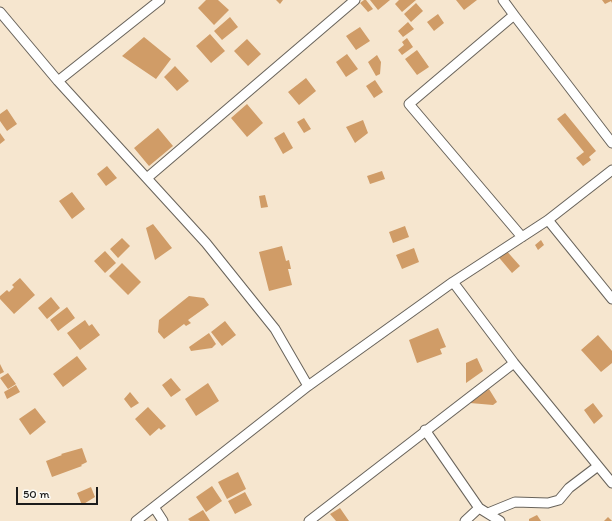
<!DOCTYPE html>
<html>
<head>
<meta charset="utf-8">
<style>
  body { margin:0 }
  #map { position:relative; width:612px; height:521px; overflow:hidden; background:#f6e6cf; font-family:Itim,sans-serif }
  canvas { display:block }
  .scale { position:absolute; left:16px; top:487px; width:82px; height:18px; box-sizing:border-box; border:2px solid #1c1c1c; border-top:0; padding-left:5px; font-size:12px; line-height:14px; white-space:nowrap; color:#1c1c1c; -webkit-text-stroke:3px #fdfcf7; paint-order:stroke }
</style>
</head>
<body>
<div id="map">
<canvas width="612" height="521"></canvas>
<div class="scale">50 m</div>
</div>
<script>
const context = document.querySelector('canvas').getContext('2d');
context.lineJoin = 'round';
function fill(path, color) { context.fillStyle = color; context.fill(path, 'evenodd'); }
const shape = rows => new Path2D(rows.map(r => 'M' + r).join(''));
function strokePath(path, color, width, dash) { context.strokeStyle = color; context.lineWidth = width; context.lineCap = dash ? 'butt' : 'round'; context.setLineDash(dash || []); context.stroke(path); }
fill(shape([
  [206,0,218,0,229,10,214,25,198,8],
  [276,0,283,0,280,4],
  [364,0,366,0,373,9,368,12,360,3],
  [370,0,390,0,378,10],
  [399,0,416,0,402,12,395,4],
  [456,0,477,0,464,10],
  [602,0,612,0,612,3,611,1,605,4],
  [416,3,423,11,411,22,404,14],
  [438,14,444,23,434,31,427,22],
  [230,17,238,27,222,40,214,31],
  [408,22,414,29,403,37,398,31],
  [360,27,370,41,356,50,346,36],
  [210,34,225,51,211,63,196,46],
  [144,37,171,59,156,79,122,56],
  [407,38,413,47,402,55,398,50,404,45,402,42],
  [247,39,261,54,248,66,234,51],
  [417,50,429,67,417,75,405,59],
  [347,54,358,69,346,77,336,62],
  [377,55,381,62,380,74,376,76,368,62],
  [175,66,189,81,177,91,164,77],
  [306,78,316,91,299,105,288,92],
  [375,80,383,92,374,98,366,86],
  [247,104,263,123,247,137,231,118],
  [7,109,17,124,7,131,0,121,0,114],
  [565,113,596,151,589,157,591,160,583,166,576,158,584,152,557,119],
  [304,118,311,129,304,133,297,122],
  [363,120,368,133,355,143,346,127],
  [158,128,173,146,149,166,134,148],
  [284,132,293,148,283,154,274,138],
  [0,133,5,140,0,144],
  [107,166,117,178,106,186,97,174],
  [382,171,385,179,370,184,367,176],
  [72,192,85,209,72,219,59,201],
  [265,195,268,207,261,208,259,196],
  [153,224,172,248,155,260,146,228],
  [405,226,409,237,393,243,389,232],
  [122,238,130,246,118,258,110,249],
  [541,240,544,245,538,250,535,245],
  [282,246,286,261,289,260,291,269,288,269,292,285,269,291,259,252],
  [414,248,419,262,402,269,396,255],
  [504,248,520,266,512,273,496,254],
  [105,251,116,263,105,273,94,261],
  [122,263,141,282,128,295,109,276],
  [20,278,35,295,14,314,0,299,0,296,7,290,9,292,14,287,12,285],
  [189,296,204,298,209,305,188,320,191,323,186,326,184,324,164,339,158,332,159,320],
  [51,297,60,308,47,319,38,308],
  [67,307,75,318,58,331,50,320],
  [85,320,89,326,92,324,100,335,80,350,67,333],
  [225,321,236,335,222,346,211,332],
  [438,328,446,347,440,349,442,354,417,363,409,340],
  [209,333,216,344,212,348,191,351,189,347],
  [598,335,612,351,612,363,601,372,581,350],
  [77,356,87,369,63,387,53,374],
  [477,358,483,371,466,383,466,363],
  [0,364,4,372,0,374],
  [8,373,16,384,8,389,0,378],
  [171,378,181,390,171,397,162,385],
  [208,383,219,401,196,416,185,399],
  [16,385,20,392,7,399,4,392],
  [489,389,497,402,493,405,470,403],
  [130,392,139,403,131,408,124,399],
  [593,403,603,416,594,424,584,410],
  [148,407,166,426,161,430,159,428,150,436,135,419],
  [35,408,46,422,30,435,19,419],
  [82,448,87,462,81,465,82,466,52,477,46,461,62,455,61,454],
  [238,472,246,489,227,499,218,482],
  [212,486,222,501,206,512,196,497],
  [91,487,95,497,82,505,77,493],
  [245,492,252,505,235,514,228,501],
  [340,508,349,521,336,521,330,514],
  [203,510,210,521,190,521,188,519],
  [537,515,541,521,529,521,529,519],
  [608,517,612,521,604,521]
]), '#d09c67');
const street = shape([
  [160,0,58,81,206,243,275,329,308,386],
  [503,0,514,15,409,104,522,237],
  [0,12,58,81],
  [514,15,612,143],
  [147,178,355,0],
  [548,220,612,299],
  [453,282,548,220,612,170],
  [425,430,479,508],
  [154,507,163,521],
  [488,513,515,502,548,503,559,500,569,488,598,466],
  [136,521,308,386,453,282,514,363,612,483],
  [309,521,514,363],
  [465,521,479,508,500,521]
]);
strokePath(street, '#68635b', 11);
strokePath(street, '#fff', 9);
</script>
</body>
</html>
